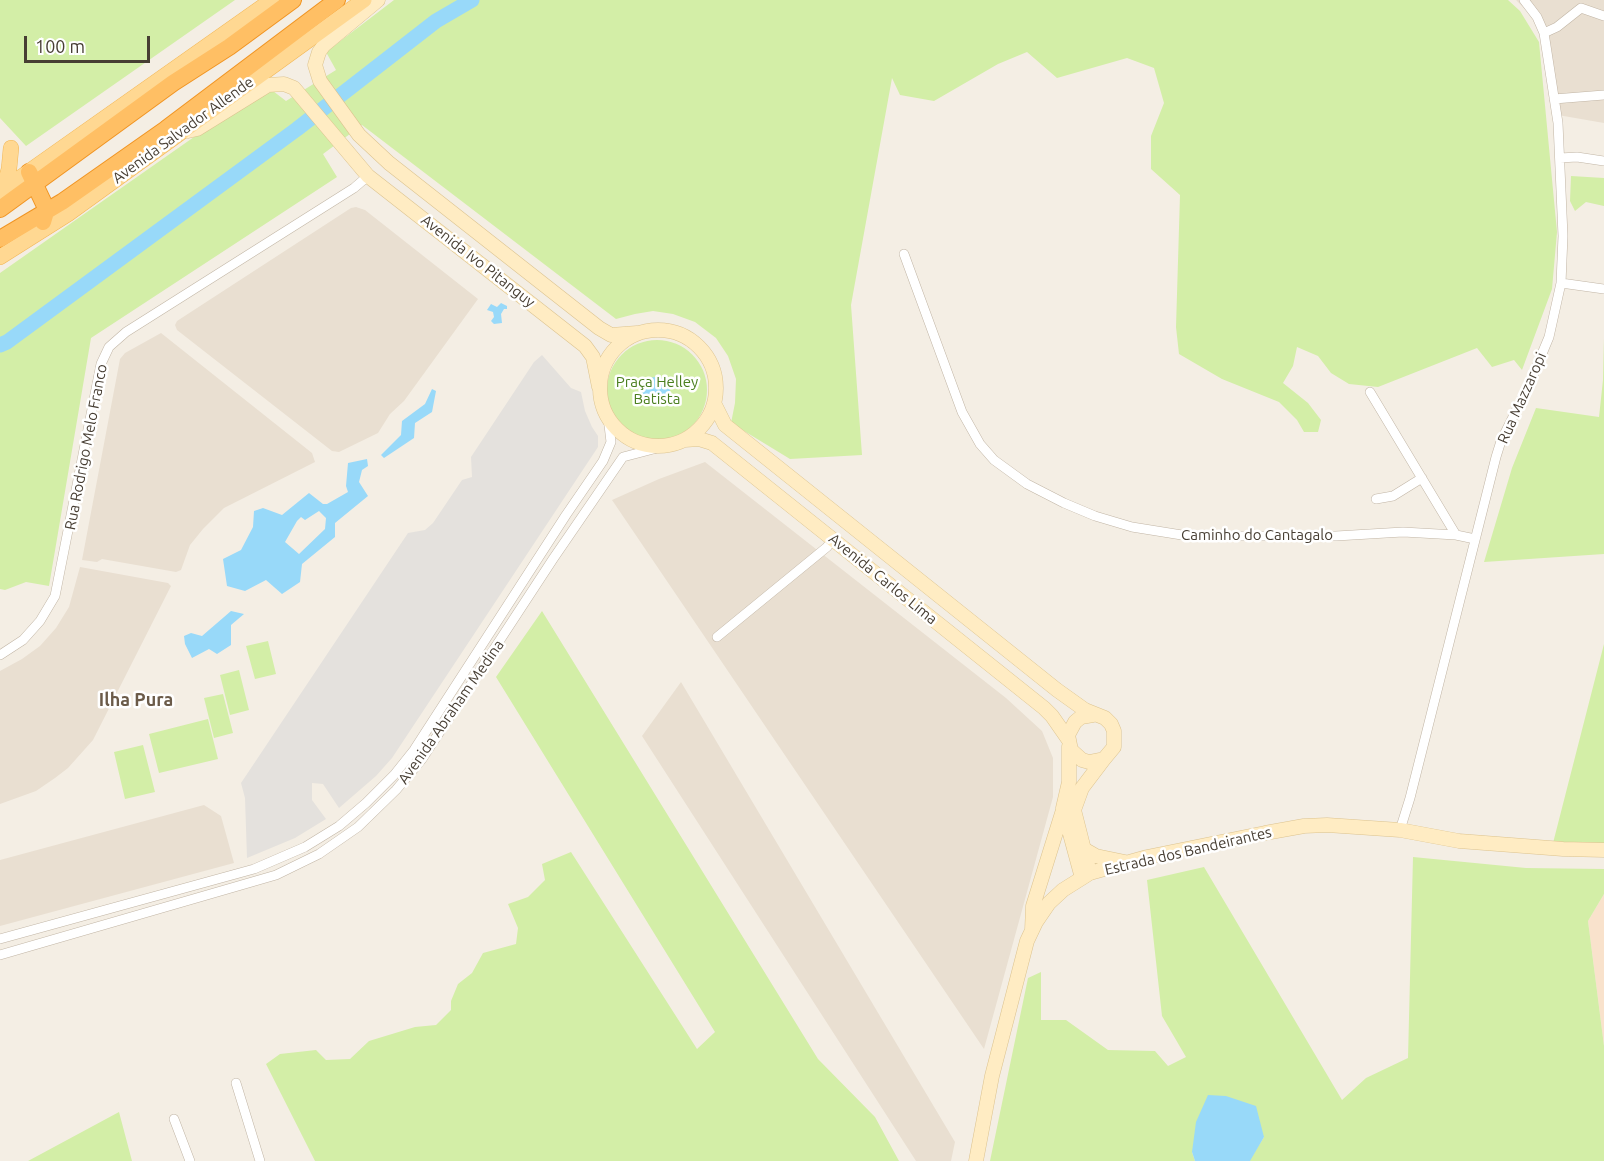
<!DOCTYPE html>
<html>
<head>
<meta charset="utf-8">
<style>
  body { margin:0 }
  #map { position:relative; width:1604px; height:1161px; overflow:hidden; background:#f4eee4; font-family:Ubuntu,sans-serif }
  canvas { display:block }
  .scale { position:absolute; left:24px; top:36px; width:126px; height:27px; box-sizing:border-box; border:3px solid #473e33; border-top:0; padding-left:8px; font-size:18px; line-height:21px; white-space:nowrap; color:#473e33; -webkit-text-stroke:4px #fff; paint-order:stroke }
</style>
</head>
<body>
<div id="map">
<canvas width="1604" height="1161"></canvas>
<div class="scale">100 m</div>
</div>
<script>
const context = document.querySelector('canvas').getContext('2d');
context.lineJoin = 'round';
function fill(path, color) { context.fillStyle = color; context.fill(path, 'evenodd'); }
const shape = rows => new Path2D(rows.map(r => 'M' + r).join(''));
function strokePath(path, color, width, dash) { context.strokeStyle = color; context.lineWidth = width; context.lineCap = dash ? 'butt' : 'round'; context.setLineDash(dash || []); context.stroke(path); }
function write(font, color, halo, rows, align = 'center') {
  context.font = font + ' Ubuntu,sans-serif'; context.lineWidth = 5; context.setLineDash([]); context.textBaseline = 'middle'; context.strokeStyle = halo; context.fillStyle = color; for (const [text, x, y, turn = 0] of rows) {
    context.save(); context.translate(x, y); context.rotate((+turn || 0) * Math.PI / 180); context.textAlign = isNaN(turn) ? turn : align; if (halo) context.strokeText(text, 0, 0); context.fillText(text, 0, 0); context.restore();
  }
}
fill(shape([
  [1516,0,1604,0,1604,123,1552,114,1543,34,1527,11],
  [356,207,365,210,478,299,404,401,390,414,378,433,339,452,332,451,177,330,175,325,177,321,351,208],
  [161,333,312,453,315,462,224,508,203,529,190,545,181,570,176,572,102,559,97,562,82,560,120,359,125,353],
  [705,462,1006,698,1042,731,1053,758,1053,797,984,1049,612,500,659,479],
  [80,567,168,583,171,586,93,740,68,768,55,778,36,791,0,804,0,671,22,659,40,646,56,628,69,607],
  [681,682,955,1142,951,1161,916,1161,642,736],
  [204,805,221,816,234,863,0,926,0,860]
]), '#e9dfd1');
fill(shape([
  [1604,894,1604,1046,1588,921]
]), '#f9e2cc');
fill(shape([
  [0,0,235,0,26,146,0,118],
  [394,0,1508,0,1520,11,1539,42,1557,232,1552,289,1522,370,1514,360,1492,367,1477,348,1378,387,1349,384,1331,373,1318,356,1297,347,1293,366,1283,383,1308,403,1321,420,1318,432,1304,432,1297,420,1279,402,1222,379,1179,354,1176,327,1180,195,1151,169,1151,136,1164,103,1154,68,1127,58,1057,78,1027,52,998,64,934,101,900,95,892,78,851,305,862,455,790,459,731,423,735,403,736,379,728,356,716,338,695,322,673,314,653,311,635,314,616,319,362,125,323,154,337,177,91,338,49,586,26,582,5,590,0,589,0,273,261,90,273,91,286,101,336,70,326,52],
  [1571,176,1604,178,1604,206,1586,202,1575,211,1570,201],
  [1604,338,1604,554,1484,562,1512,468,1536,408,1599,417,1603,380],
  '607 390a50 50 0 1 1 100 0a50 50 0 1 1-100 0Z',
  [542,611,818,1059,875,1117,899,1161,315,1161,266,1064,280,1054,316,1050,326,1060,350,1059,369,1041,415,1027,436,1025,451,1010,451,1001,458,984,472,973,483,953,516,944,518,928,508,904,528,897,545,880,542,864,571,852,697,1049,715,1032,496,677],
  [268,641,276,674,255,679,246,646],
  [1604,644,1604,844,1553,843],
  [239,670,249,710,230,715,220,675],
  [223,694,233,733,214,738,204,698],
  [208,719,218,759,159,773,149,734],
  [143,745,155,792,125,799,114,752],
  [1413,857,1526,868,1604,869,1604,894,1588,921,1604,1046,1604,1161,1249,1161,1264,1137,1192,1152,1195,1161,990,1161,1028,978,1041,972,1041,1020,1066,1020,1108,1050,1155,1051,1168,1066,1186,1057,1162,1016,1147,880,1204,867,1342,1100,1366,1078,1408,1058],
  [119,1112,132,1161,28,1161]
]), '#d3eea7');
fill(shape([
  [542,355,571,388,581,392,585,411,592,427,598,436,598,447,392,758,376,776,339,808,323,784,312,783,312,800,326,819,295,838,247,858,245,798,241,783,408,533,425,530,433,523,462,480,472,477,471,457,534,362]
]), '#e4e1dd');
fill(shape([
  [501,303,507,306,507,309,504,309,501,314,502,323,494,324,491,321,494,317,493,312,487,310,491,304,497,307],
  '642 391a14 14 0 1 1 28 0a14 14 0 1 1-28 0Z',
  [432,389,436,391,432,412,415,423,414,438,384,458,381,455,401,435,402,421,425,404],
  [367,459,368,466,362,470,359,482,368,496,335,523,335,537,302,564,300,582,282,594,266,580,245,591,227,586,223,559,241,550,253,527,254,511,263,508,282,515,309,493,323,504,327,504,348,492,346,486,348,463],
  [319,511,326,518,325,529,299,554,285,542,297,521,301,517,305,520],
  [231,611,244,614,231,625,231,645,217,654,209,649,192,658,185,644,184,636,191,633,202,636],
  [1208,1095,1226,1096,1256,1106,1264,1137,1250,1161,1195,1161,1192,1152,1196,1122]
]), '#98d9f9');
strokePath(shape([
  [0,345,7,342,297,129,436,21,472,0]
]), '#98d9f9', 15);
const street = shape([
  [1544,33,1557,27,1581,8,1604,16],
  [1554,99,1604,95],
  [1560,158,1577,157,1604,161],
  [904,254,962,412,980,444,994,460,1027,484,1064,503,1095,516,1132,527,1188,536,1336,536,1403,532,1456,535,1475,539],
  [1561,283,1604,289],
  [1370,392,1456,535],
  [1376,499,1393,496,1422,478],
  [717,637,827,547,833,539],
  [0,655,23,640,40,621,55,596,101,364,109,347,126,332,354,188,368,176],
  [1400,830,1410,798,1496,457,1501,441,1529,385,1549,337,1561,283,1563,236,1558,123,1544,33,1537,17,1524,0],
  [0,939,254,869,305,847,339,826,366,803,394,775,414,750,566,515,603,461,611,442,608,417],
  [0,955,276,875,319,854,358,827,396,790,422,759,553,559,623,457,665,446],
  [236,1083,260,1161],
  [174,1119,190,1161]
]);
const secondary = shape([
  [378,0,324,45,319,52,315,65,320,81,359,135,389,163,599,328,611,335,637,333],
  [188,131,197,129,268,85,284,84,294,88,368,176,585,346,593,357,599,387],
  '600 388a58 58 0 1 1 116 0a58 58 0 1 1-116 0Z',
  [715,405,725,425,1057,690,1085,710,1105,718,1111,724,1114,731,1114,747,1104,759,1089,762,1082,760,1071,750,1068,735,1075,722,1081,717,1093,715],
  [685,440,699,439,712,443,1044,708,1052,716,1068,739],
  [1069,746,1069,782,1063,808,1082,878],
  [1082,848,1096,856,1125,862],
  [1090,873,1074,810,1082,788,1104,759],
  [1032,930,1033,906,1063,810],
  [976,1161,992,1076,1027,941,1036,922,1049,903,1063,890,1090,873,1147,857,1265,833,1304,826,1327,825,1400,830,1459,841,1563,849,1604,850]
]);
const primary = shape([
  [3,190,9,169,11,148],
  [0,192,272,0],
  [0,257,68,214,364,0]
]);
const highway = shape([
  [29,172,45,206,46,212,43,222],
  [0,209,173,83,229,47,293,0],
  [0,239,62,202,166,129,337,0]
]);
strokePath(street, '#c1b5a5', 10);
strokePath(secondary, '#dcc38f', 15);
strokePath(primary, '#f2b654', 16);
strokePath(highway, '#f09422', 18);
strokePath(street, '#fff', 9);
strokePath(secondary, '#ffecc3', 14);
strokePath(primary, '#ffd892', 15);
strokePath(highway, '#ffbf64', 16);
write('15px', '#473e33', '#fff', [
  ["Avenida Salvador Allende",183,130,-36],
  ["Avenida Ivo Pitanguy",478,261,38],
  ["Rua Mazzaropi",1522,398,-66],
  ["Rua Rodrigo Melo Franco",86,447,-79],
  ["Caminho do Cantagalo",1257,535],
  ["Avenida Carlos Lima",883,579,39],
  ["Avenida Abraham Medina",451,712,-55],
  ["Estrada dos Bandeirantes",1188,851,-13]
]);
write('15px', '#4b7f1f', '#fff', [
  ["Praça Helley",657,382],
  ["Batista",657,399]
]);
write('bold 18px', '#6b5b49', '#fff', [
  ["Ilha Pura",136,700]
]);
</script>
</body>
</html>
